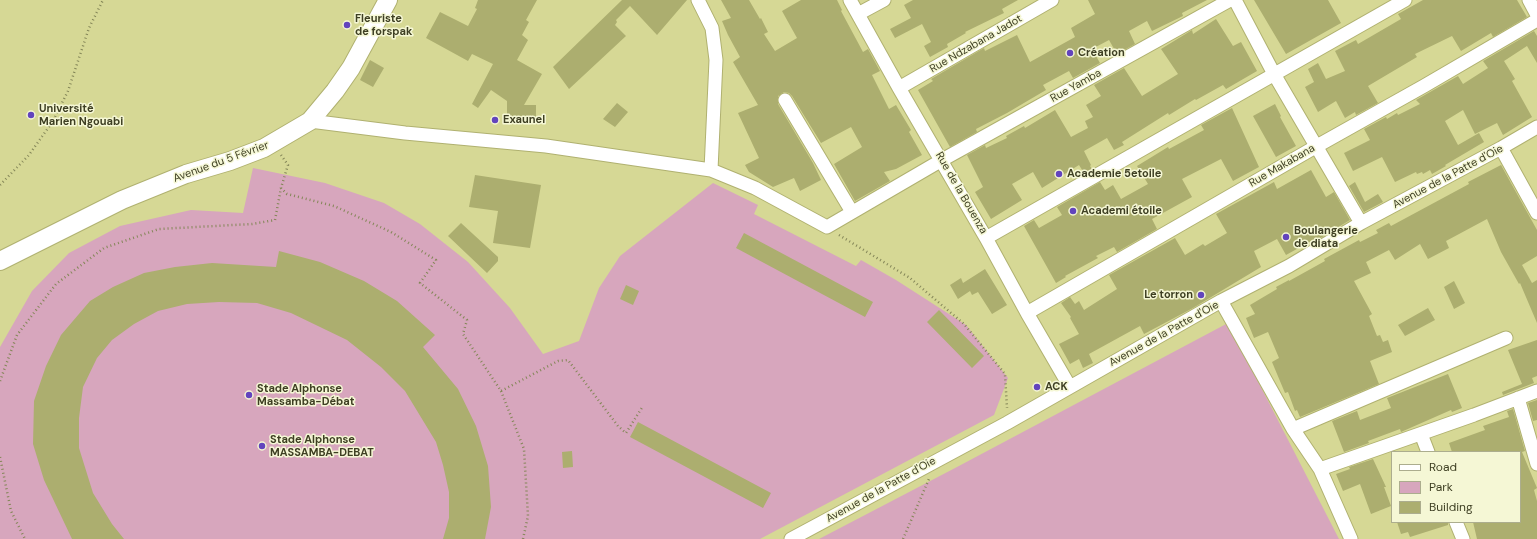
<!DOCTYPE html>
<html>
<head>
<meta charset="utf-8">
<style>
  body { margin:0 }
  #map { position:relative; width:1537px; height:539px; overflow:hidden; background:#d6d895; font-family:"DM Sans",sans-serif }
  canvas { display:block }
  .legend { position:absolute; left:1391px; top:451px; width:130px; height:72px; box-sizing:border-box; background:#f5f7d5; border:1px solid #acad8e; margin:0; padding:5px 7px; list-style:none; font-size:12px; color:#3e3f23 }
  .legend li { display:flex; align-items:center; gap:8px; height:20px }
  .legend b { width:20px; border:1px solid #acad8e }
</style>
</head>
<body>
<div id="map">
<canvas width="1537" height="539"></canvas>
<ul class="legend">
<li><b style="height:5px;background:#fff"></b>Road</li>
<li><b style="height:11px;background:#d7a6bd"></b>Park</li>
<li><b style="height:11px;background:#acae6f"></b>Building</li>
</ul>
</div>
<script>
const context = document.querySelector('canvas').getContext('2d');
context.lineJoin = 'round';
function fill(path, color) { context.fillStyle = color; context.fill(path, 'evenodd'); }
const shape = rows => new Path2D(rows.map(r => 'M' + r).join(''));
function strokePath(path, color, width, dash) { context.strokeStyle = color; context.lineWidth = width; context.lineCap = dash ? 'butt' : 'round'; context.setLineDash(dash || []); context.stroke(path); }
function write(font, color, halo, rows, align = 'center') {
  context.font = font + ' "DM Sans",sans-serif'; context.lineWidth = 3; context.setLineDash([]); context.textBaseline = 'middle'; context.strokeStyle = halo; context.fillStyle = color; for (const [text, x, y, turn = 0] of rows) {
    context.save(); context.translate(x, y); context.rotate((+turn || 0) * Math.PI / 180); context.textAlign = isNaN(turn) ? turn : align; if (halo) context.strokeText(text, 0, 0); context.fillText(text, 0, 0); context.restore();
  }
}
fill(shape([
  [253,168,325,183,384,203,420,224,468,262,510,308,543,354,579,341,599,288,620,256,713,183,758,205,754,214,856,266,861,260,896,280,966,325,1008,378,994,415,760,539,0,539,0,347,32,291,69,253,120,226,191,210,243,213],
  [1228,323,1339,539,819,539,957,467]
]), '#d7a6bd');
fill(shape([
  [478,0,537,0,526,20,529,22,522,35,528,40,517,60,542,74,524,105,536,105,536,121,507,120,507,101,491,90,478,108,472,104,493,64,472,54,468,61,426,38,440,12,468,26,477,9,475,8],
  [622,0,687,0,657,35,630,6,616,20,617,22,615,25,626,36,569,89,553,67],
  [721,0,749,0,760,19,761,18,768,32,764,34,775,51,797,38,782,11,801,0,837,0,842,10,841,11,863,52,868,49,880,71,872,75,889,109,896,105,911,130,909,132,922,155,896,169,884,172,890,181,855,201,834,164,862,147,851,127,821,143,792,96,789,93,784,92,778,96,778,104,813,163,821,180,800,191,794,178,773,187,749,172,745,165,759,158,738,113,758,105,733,62,740,57,728,35,722,21,731,18],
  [913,0,1018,0,1002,9,1004,13,965,32,966,33,947,44,948,47,930,57,924,46,931,42,922,24,895,38,890,29,911,18,904,5],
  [1088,0,1207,0,1182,13,1183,16,1152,31,1147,21,1129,31,1135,44,1117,54,1109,40,1092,49,1100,63,1073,78,1069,71,1043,85,1046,90,1007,113,976,129,977,132,950,147,918,90,933,81,931,79,984,48,985,51,1017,35,1030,62,1075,37,1071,28,1095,14],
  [1254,0,1328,0,1341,23,1286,54],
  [1423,0,1517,0,1527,17,1493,37,1491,33,1461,51,1452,36,1415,54,1417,57,1368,86,1378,103,1356,115,1355,112,1345,118,1336,101,1318,112,1305,87,1314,82,1308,69,1318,63,1326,79,1345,71,1335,51,1356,40,1358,44,1401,19,1398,14],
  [1216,19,1233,46,1241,42,1257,71,1226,89,1223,85,1196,100,1195,99,1169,115,1168,113,1122,142,1124,145,1114,150,1107,138,1084,151,1091,165,1090,166,1092,169,1084,173,1079,165,1042,188,1033,172,1012,184,1022,200,991,219,975,192,983,187,967,155,985,145,986,148,1007,138,1006,136,1024,126,1025,128,1055,110,1071,137,1088,128,1085,121,1093,117,1086,105,1101,96,1094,85,1124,68,1142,96,1178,74,1161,49,1192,30,1193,34],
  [1534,31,1537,36,1537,63,1527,46,1504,61,1515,79,1512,81,1532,117,1503,135,1497,123,1475,134,1463,110,1445,121,1458,145,1479,133,1484,142,1445,165,1446,166,1432,174,1430,170,1423,174,1422,172,1417,174,1416,172,1395,182,1382,157,1353,171,1344,153,1370,140,1364,129,1386,117,1387,119,1397,113,1398,115,1420,104,1416,100,1458,76,1463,84,1488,68,1483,61],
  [370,60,384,68,373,87,360,80],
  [617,103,628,112,615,127,603,119],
  [1275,104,1281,116,1280,117,1296,146,1276,157,1253,116],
  [1232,108,1259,167,1233,181,1221,159,1182,179,1192,197,1152,219,1157,229,1117,252,1114,247,1096,256,1098,258,1065,276,1066,277,1056,283,1024,226,1034,220,1039,228,1062,215,1057,207,1100,182,1105,190,1113,185,1121,199,1148,184,1137,166,1168,147,1169,149,1204,130,1201,125],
  [1501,165,1537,230,1537,256,1522,265,1532,283,1537,280,1537,323,1520,283,1519,284,1501,252,1487,219,1446,241,1449,248,1428,259,1420,244,1395,260,1389,250,1366,262,1371,273,1354,281,1372,314,1369,316,1377,336,1380,335,1383,342,1388,340,1392,352,1370,361,1379,384,1300,417,1297,410,1295,411,1288,392,1285,393,1272,362,1279,358,1268,332,1254,338,1246,318,1255,314,1250,305,1277,289,1276,287,1289,280,1289,281,1325,261,1324,259,1359,240,1360,242,1378,233,1376,230,1389,223,1391,226,1469,184,1468,182],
  [1311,170,1326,197,1334,192,1350,220,1314,242,1313,240,1286,255,1277,239,1254,251,1261,267,1193,308,1144,334,1140,326,1089,354,1093,363,1083,368,1079,359,1070,364,1059,344,1079,334,1070,318,1071,317,1061,303,1070,297,1075,304,1079,301,1084,310,1117,289,1109,275,1175,238,1185,255,1203,244,1205,246,1227,233,1216,214,1274,182,1277,189],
  [475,175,541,185,530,248,493,243,498,211,469,207],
  [1355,182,1365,202,1378,194,1383,202,1364,212,1349,186],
  [461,223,498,257,498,261,487,273,448,236],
  [744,233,873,302,865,317,736,248],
  [279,251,320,262,364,281,397,301,435,335,423,347,458,389,476,426,488,466,491,507,485,539,443,539,449,518,449,492,443,465,436,442,405,391,381,367,347,340,291,313,257,303,219,302,187,304,158,311,134,324,112,340,97,358,83,387,79,418,79,448,93,493,112,524,124,539,72,539,44,480,33,444,34,401,46,366,61,335,90,301,113,287,144,273,175,267,212,263,276,267],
  [985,269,1007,305,992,314,978,292,972,295,970,291,958,299,950,285,961,278,963,283],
  [1454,281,1465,303,1454,309,1444,287],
  [626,285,639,291,633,305,620,299],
  [1428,308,1435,320,1405,336,1398,325],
  [939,310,984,356,972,368,927,322],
  [1537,340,1537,376,1532,378,1534,383,1503,395,1502,392,1522,384,1508,350],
  [1448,374,1462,408,1452,412,1451,410,1401,432,1400,429,1368,441,1369,443,1344,452,1332,421,1357,411,1360,420,1391,408,1387,398],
  [1537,400,1537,420,1533,421,1528,403],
  [1513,409,1525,451,1522,452,1537,488,1534,490,1537,501,1537,539,1477,539,1473,522,1520,522,1520,452,1452,452,1449,443,1485,430,1483,426,1509,417,1507,411],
  [638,422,771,493,763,508,630,437],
  [572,451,573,467,563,468,562,452],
  [1373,459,1386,487,1384,487,1391,506,1371,514,1360,484,1343,491,1336,474,1350,469,1349,467],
  [1397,522,1448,522,1448,525,1410,537,1408,532,1401,534]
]), '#acae6f');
const street = shape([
  [698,0,712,28,716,60,711,170],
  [850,0,899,88,986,238,1027,313,1070,387],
  [1235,0,1274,74,1361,223],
  [1529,0,1537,15],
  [858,14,884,0],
  [899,88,1052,0],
  [785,100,852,212],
  [310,121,405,133,546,146,711,170,755,188,827,227,942,160,1230,0],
  [1501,148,1537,213],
  [986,238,1405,0],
  [1221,301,1293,429,1320,469,1351,539],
  [1027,313,1317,146,1424,86,1537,20],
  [1518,398,1537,464],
  [1293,429,1506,338],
  [1421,434,1428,452],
  [1320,469,1474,415,1537,391],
  [1456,522,1463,539],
  [791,539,1007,423,1221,301,1289,266,1361,223,1501,148,1537,127]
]);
const secondary = shape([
  [0,261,122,200,186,174,230,161,264,148,310,121,335,91,351,68,388,0]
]);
strokePath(street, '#b0b170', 15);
strokePath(secondary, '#b0b170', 20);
strokePath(shape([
  [281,155,288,165,281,188,287,194,334,206,391,232,436,260,420,283,467,320,463,334,501,391,558,361,568,360,618,426,626,433,643,406],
  [0,185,29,155,53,121,68,91,89,28,103,0],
  [839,235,910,278,964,324,1005,374,1007,408],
  [0,381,17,335,56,284,104,248,159,229,252,224,275,220,281,188],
  [501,391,524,449,528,516,523,539],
  [0,457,11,511,25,539],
  [903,539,929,479]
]), '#848658', 2.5, [1, 3]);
strokePath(street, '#fff', 13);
strokePath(secondary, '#fff', 18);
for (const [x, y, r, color] of [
  [347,25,4,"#6244bd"],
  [1070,53,4,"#6244bd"],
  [31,115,4,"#6244bd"],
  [495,120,4,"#6244bd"],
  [1059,174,4,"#6244bd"],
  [1073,211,4,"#6244bd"],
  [1286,237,4,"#6244bd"],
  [1201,295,4,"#6244bd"],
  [1037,387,4,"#6244bd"],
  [249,395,4,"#6244bd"],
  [262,446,4,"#6244bd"]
]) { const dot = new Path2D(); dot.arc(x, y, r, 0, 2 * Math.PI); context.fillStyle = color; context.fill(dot); strokePath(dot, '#f5f7d5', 1.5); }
write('bold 11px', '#3e3f23', '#f5f7d5', [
  ["Fleuriste",355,19],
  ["de forspak",355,32],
  ["Création",1078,53],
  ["Université",39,109],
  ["Marien Ngouabi",39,122],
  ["Exaunel",503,120],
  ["Academie 5etoile",1067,174],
  ["Academi étoile",1081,211],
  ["Boulangerie",1294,231],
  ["de diata",1294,244],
  ["Le torron",1193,295,"right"],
  ["ACK",1045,387],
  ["Stade Alphonse",257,389],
  ["Massamba-Débat",257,402],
  ["Stade Alphonse",270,440],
  ["MASSAMBA-DEBAT",270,453]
], 'left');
write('11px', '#3e3f23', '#f5f7d5', [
  ["Rue Ndzabana Jadot",976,44,-30],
  ["Rue Yamba",1076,86,-29],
  ["Avenue du 5 Février",221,162,-20],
  ["Rue Makabana",1282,166,-30],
  ["Avenue de la Patte d'Oie",1448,177,-28],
  ["Rue de la Bouenza",961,193,60],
  ["Avenue de la Patte d'Oie",1164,334,-29],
  ["Avenue de la Patte d'Oie",881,490,-29]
]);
</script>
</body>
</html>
